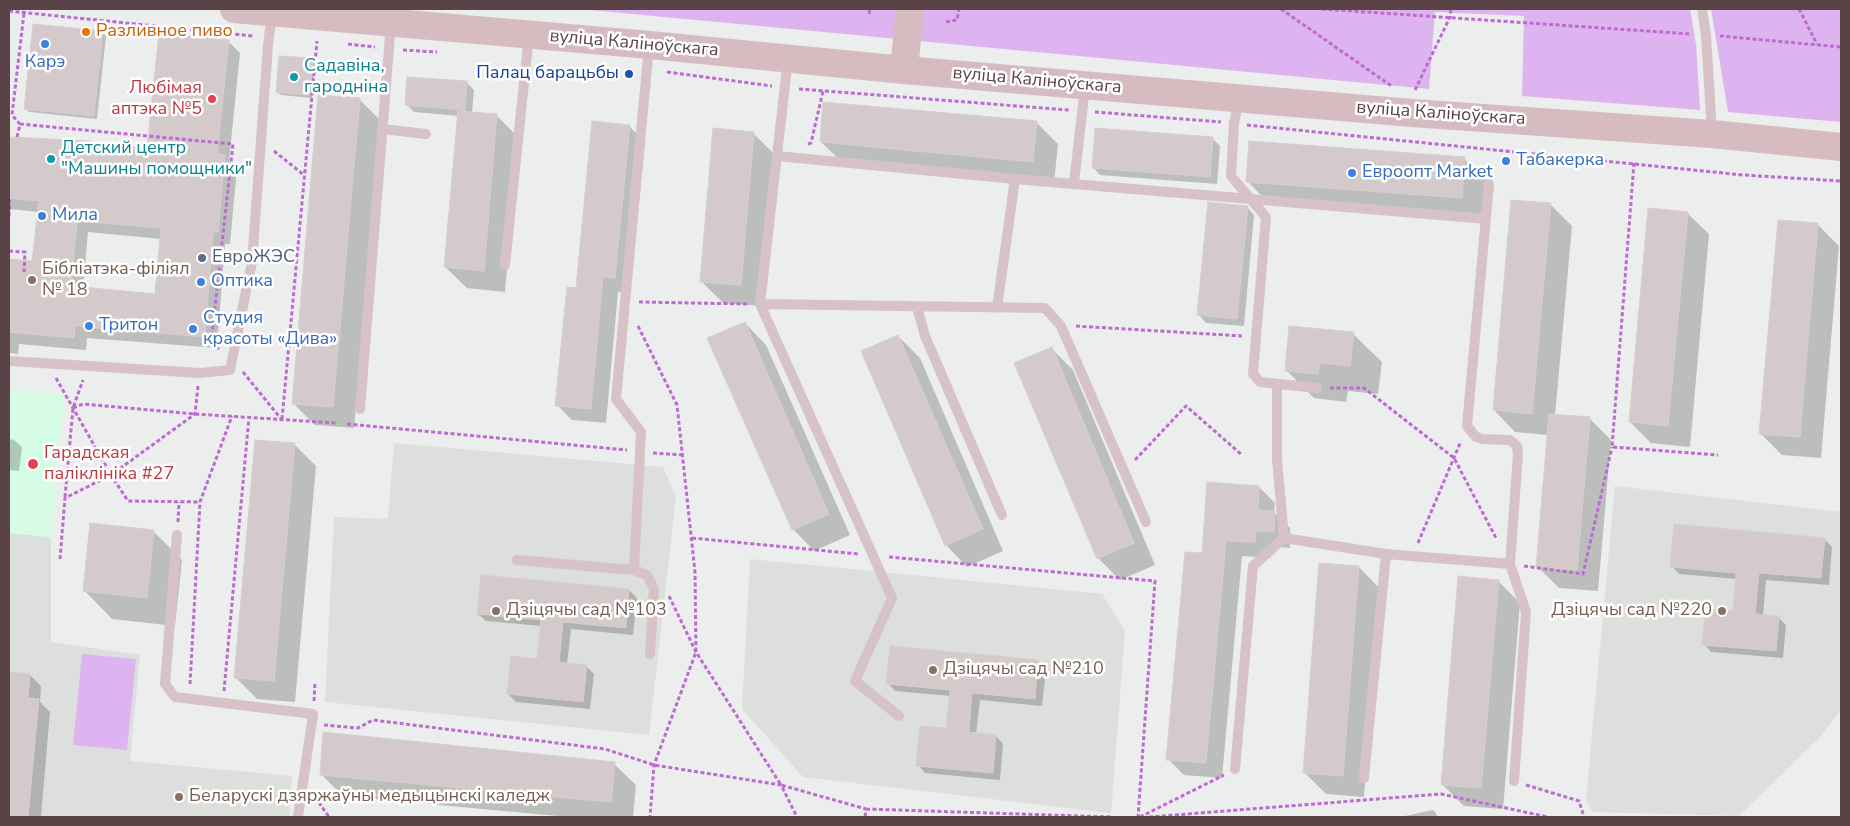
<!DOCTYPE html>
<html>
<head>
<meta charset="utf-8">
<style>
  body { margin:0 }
  #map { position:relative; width:1850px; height:826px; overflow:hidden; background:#ebeeec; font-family:"Nunito Sans",sans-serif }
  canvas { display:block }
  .frame { position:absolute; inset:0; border:10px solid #594347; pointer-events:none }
</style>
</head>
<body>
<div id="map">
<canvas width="1850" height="826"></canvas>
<div class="frame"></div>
</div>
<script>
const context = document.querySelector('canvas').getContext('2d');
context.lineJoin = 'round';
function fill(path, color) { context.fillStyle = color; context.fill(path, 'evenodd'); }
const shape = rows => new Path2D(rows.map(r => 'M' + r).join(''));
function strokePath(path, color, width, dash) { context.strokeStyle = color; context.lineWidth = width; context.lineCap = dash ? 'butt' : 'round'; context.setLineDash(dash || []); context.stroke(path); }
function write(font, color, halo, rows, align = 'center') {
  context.font = font + ' "Nunito Sans",sans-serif'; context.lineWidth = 5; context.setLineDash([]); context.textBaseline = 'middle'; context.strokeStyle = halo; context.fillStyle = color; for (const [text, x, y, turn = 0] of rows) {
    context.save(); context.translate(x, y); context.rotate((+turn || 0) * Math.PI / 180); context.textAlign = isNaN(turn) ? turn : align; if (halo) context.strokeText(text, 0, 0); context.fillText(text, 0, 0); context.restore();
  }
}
fill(shape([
  [394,443,663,467,676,497,649,735,325,702,334,517,388,519],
  [1615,486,1841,512,1841,710,1821,736,1739,816,1592,812,1586,799],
  [9,533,51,537,51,642,140,655,130,761,292,776,289,817,9,817],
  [750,559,1102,594,1125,631,1111,813,803,777,742,709]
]), '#dcdfdc');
fill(shape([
  [9,389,64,395,51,537,9,533]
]), '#d7fce6');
fill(shape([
  [579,9,1690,9,1696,44,1700,110,1522,96,1524,16,1435,12,1429,89],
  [1711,9,1841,9,1841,122,1728,112],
  [82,654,136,659,127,750,73,745]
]), '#deb4f0');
fill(shape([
  [102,33,106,36,97,119,29,112,25,108],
  [228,41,240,53,229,161,237,168,230,244,225,244,217,348,87,338,86,350,19,344,18,354,9,353,9,260,33,263,39,212,9,209,9,138,90,142,93,145,148,150],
  [88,232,161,239,156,295,83,289],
  [312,60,315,63,312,98,281,95,277,92],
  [466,82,474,90,472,113,496,115,518,137,505,292,467,288,445,267,459,116,414,112,407,105],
  [359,99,381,121,354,428,315,425,293,403],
  [1036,122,1058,144,1054,183,843,163,821,142],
  [629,126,645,142,630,293,618,292,606,423,572,420,557,405,577,289],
  [753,133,775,155,762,306,723,303,701,281],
  [1212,138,1220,146,1217,184,1100,175,1093,167],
  [1464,159,1486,180,1483,219,1269,203,1247,181],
  [1550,204,1572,226,1555,416,1589,418,1611,440,1598,591,1559,588,1537,566,1548,435,1515,432,1494,410],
  [1247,207,1254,215,1244,326,1206,323,1199,315],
  [1687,213,1709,234,1690,447,1651,443,1630,422],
  [1818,225,1839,246,1821,458,1782,455,1760,433],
  [745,323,766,345,850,535,814,551,793,529],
  [1353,334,1382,362,1378,394,1348,391,1346,402,1314,398,1286,370],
  [898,336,920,358,1003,551,967,567,946,545],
  [1052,349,1073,370,1155,565,1120,580,1098,558],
  [9,439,14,440,22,447,19,471,9,470],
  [294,444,316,466,295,702,257,699,235,677],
  [1259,487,1275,503,1274,512,1290,528,1290,548,1271,546,1271,558,1242,556,1222,778,1184,775,1168,759,1204,554],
  [153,531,182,560,175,626,112,619,84,590],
  [1824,539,1832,547,1829,585,1766,580,1763,616,1779,618,1786,625,1783,658,1711,652,1704,644,1734,612,1737,579,1679,574,1672,566],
  [1359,567,1380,589,1364,797,1326,794,1304,772],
  [1498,581,1520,603,1503,809,1464,806,1442,784],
  [629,590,637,598,633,635,571,629,567,664,586,666,594,674,590,709,516,702,508,694,538,660,541,626,486,621,478,614],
  [891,647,1038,661,1046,669,1042,706,980,700,976,734,996,736,1003,744,1000,780,925,773,918,765,947,729,950,696,895,691,888,683],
  [9,673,30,675,41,686,40,702,50,712,41,817,9,817],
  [614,764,636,785,633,817,568,817,343,796,321,774],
  [1433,810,1436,813,1437,817,1400,817]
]), '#0003');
const building = shape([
  [33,24,103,31,94,116,24,109,33,24],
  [159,33,229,40,217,154,225,155,218,232,213,232,205,337,75,326,74,338,9,332,9,259,32,261,39,201,9,198,9,137,91,141,91,143,147,148,159,33],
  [77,221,161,228,155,294,71,286,77,221],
  [279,56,313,58,309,95,276,92,279,56],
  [407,77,467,81,465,110,405,105,407,77],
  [318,95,360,98,333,407,292,404,318,95],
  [823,102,1037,121,1033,162,820,142,823,102],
  [458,111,497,114,484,271,444,267,458,111],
  [592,121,630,125,615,278,603,277,591,409,555,406,567,287,576,288,592,121],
  [713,128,754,132,741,285,700,282,713,128],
  [1095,128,1213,137,1210,177,1092,168,1095,128],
  [1249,141,1465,157,1462,198,1246,182,1249,141],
  [1511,200,1551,203,1532,414,1493,410,1511,200],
  [1208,202,1248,206,1237,319,1197,315,1208,202],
  [1648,208,1688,212,1668,426,1629,422,1648,208],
  [1778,220,1818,223,1800,437,1759,434,1778,220],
  [745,322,829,514,792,530,707,338,745,322],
  [1289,326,1354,332,1350,366,1320,363,1318,374,1285,371,1289,326],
  [898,335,983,529,945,546,861,351,898,335],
  [1052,347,1134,543,1097,559,1014,363,1052,347],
  [1549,414,1590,417,1577,570,1536,567,1549,414],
  [255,440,295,443,274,681,234,678,255,440],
  [1207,482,1259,486,1258,510,1275,511,1275,517,1274,532,1256,531,1255,542,1226,541,1206,763,1166,760,1185,552,1202,553,1207,482],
  [90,523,154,530,147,598,83,591,90,523],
  [1674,524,1825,538,1821,578,1759,573,1755,614,1779,616,1776,651,1702,645,1706,609,1733,611,1736,573,1670,567,1674,524],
  [1319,563,1359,566,1343,776,1303,773,1319,563],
  [481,575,629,589,626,628,563,622,559,662,587,665,583,702,507,694,511,656,537,659,541,620,477,614,481,575],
  [1458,576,1499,580,1481,788,1441,785,1458,576],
  [890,646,1038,660,1035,699,972,693,969,732,996,735,993,773,916,766,920,726,946,728,950,690,886,684,890,646],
  [9,672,30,674,28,698,39,699,28,817,9,817,9,672],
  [323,732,615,762,611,802,320,775,323,732]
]);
fill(building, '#d4cacb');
strokePath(building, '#d7cece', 1);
strokePath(shape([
  [1281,9,1393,87],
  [1322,9,1691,34],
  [1799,9,1817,44],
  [9,11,253,36],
  [869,14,870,9],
  [946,22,957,20,959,9],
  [1720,36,1841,47],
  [348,44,375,47],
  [403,50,437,52],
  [667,72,772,86],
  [799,89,1069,110],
  [1415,90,1450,17,1451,9],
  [1095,112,1221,122],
  [20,124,233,144,211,343,219,349],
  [1247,125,1743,175,1841,181],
  [17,137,20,124,12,115,24,13],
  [808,144,811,143,823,91],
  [274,151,304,175],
  [1634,163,1612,447,1718,455],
  [9,204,10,198],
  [9,216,10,204],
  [9,251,25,252,24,272],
  [639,302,748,304],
  [638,326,677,405,695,572,696,652,654,765,650,817],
  [1076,326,1242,336],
  [243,372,282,420],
  [56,378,111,475,128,501,200,502],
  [1330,388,1364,388,1454,458,1496,538],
  [73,408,83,404,195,414,336,423],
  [282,419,317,41],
  [347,424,627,450],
  [653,453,683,455],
  [1135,460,1186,406,1242,455],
  [65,497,73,408,83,380],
  [178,522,179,502],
  [692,538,858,554],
  [1418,543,1461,441],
  [889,557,1155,581,1138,817],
  [60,559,65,498,111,475,195,414,198,386],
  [1524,566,1583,574,1612,447],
  [669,596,696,652,781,785,866,809,865,817],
  [190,684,200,502,232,416],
  [224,691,249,417],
  [314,701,315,683],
  [324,725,358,728,373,720,605,749,654,765,781,785,797,817],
  [1526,785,1579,801,1584,817],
  [315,797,329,817],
  [866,809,1112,817],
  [1140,817,1224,775],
  [1149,817,1441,794,1548,817]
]), '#bd6bd0', 3, [4, 2.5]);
strokePath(shape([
  [1702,9,1706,35,1712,133],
  [788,59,760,304,892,598,855,681,899,716],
  [1239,99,1234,123,1231,176,1266,217,1253,374,1260,382,1317,388],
  [382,129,426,134],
  [777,156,1015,179,1486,219],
  [1074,183,1085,87],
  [1489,184,1467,426,1476,437,1482,439,1510,440,1517,446,1518,453,1510,564,1526,612,1514,781],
  [505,265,529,35],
  [760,304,1045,308,1061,326,1146,522],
  [917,307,925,336,1002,515],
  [997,308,1015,179],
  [9,361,200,373,230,370,252,262,268,45,272,13],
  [1277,384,1277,459,1284,538],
  [360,409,391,23],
  [177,535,165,684,175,697,313,714,298,817],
  [517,560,634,570,647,575,654,589,650,654],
  [634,570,641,432,616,399,649,46],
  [1235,769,1253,566,1284,538,1386,554,1510,564],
  [1364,778,1386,554]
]), '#d7c3c7', 10);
strokePath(shape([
  [234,9,650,45,904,70,1412,113,1712,134,1841,147],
  [904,70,910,9]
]), '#d6bcc0', 28);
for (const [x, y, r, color] of [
  [86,32,5,"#e8710a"],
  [45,44,5,"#3f7fe0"],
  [629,74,5,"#1a4fb4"],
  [294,77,5,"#0f9aa8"],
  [212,99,5,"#e0444e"],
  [51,159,5,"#0f9aa8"],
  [1506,161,5,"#3f7fe0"],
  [1352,173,5,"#3f7fe0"],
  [42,216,5,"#3f7fe0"],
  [202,258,5,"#5c6f8a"],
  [32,280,5,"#8d6e63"],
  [201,282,5,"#3f7fe0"],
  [89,326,5,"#3f7fe0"],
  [193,329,5,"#3f7fe0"],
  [33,464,6,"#e0444e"],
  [496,611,5,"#8d6e63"],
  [1722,611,5,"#8d6e63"],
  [933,670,5,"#8d6e63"],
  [179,797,5,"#8d6e63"]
]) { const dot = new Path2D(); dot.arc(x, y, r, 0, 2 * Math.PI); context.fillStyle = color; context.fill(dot); strokePath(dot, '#fff', 2); }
write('18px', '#c56008', '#fff', [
  ["Разливное пиво",96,32]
], 'left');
write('18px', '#594347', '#fff', [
  ["вуліца Каліноўскага",634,44,5],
  ["вуліца Каліноўскага",1037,81,5],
  ["вуліца Каліноўскага",1441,114,4]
]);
write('18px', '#366cbe', '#fff', [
  ["Карэ",45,63,"center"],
  ["Табакерка",1516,161],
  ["Евроопт Market",1362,173],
  ["Мила",52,216],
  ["Оптика",211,282],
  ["Студия",203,319],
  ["красоты «Дива»",203,340],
  ["Тритон",99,326]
], 'left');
write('18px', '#0d838f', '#fff', [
  ["Садавіна,",304,67],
  ["гародніна",304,88],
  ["Детский центр",61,149],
  ["\"Машины помощники\"",61,170]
], 'left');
write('18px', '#164399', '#fff', [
  ["Палац барацьбы",619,74]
], 'right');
write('18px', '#be3a42', '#fff', [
  ["Любімая",202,89],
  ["аптэка №5",202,110],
  ["Гарадская",44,454,"left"],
  ["паліклініка #27",44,475,"left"]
], 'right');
write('18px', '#4e5e75', '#fff', [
  ["ЕвроЖЭС",212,258]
], 'left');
write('18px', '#785e54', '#fff', [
  ["Бібліатэка-філіял",42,270],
  ["№ 18",42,291],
  ["Дзіцячы сад №103",506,611],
  ["Дзіцячы сад №220",1712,611,"right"],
  ["Дзіцячы сад №210",943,670],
  ["Беларускі дзяржаўны медыцынскі каледж",189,797]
], 'left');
</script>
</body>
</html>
